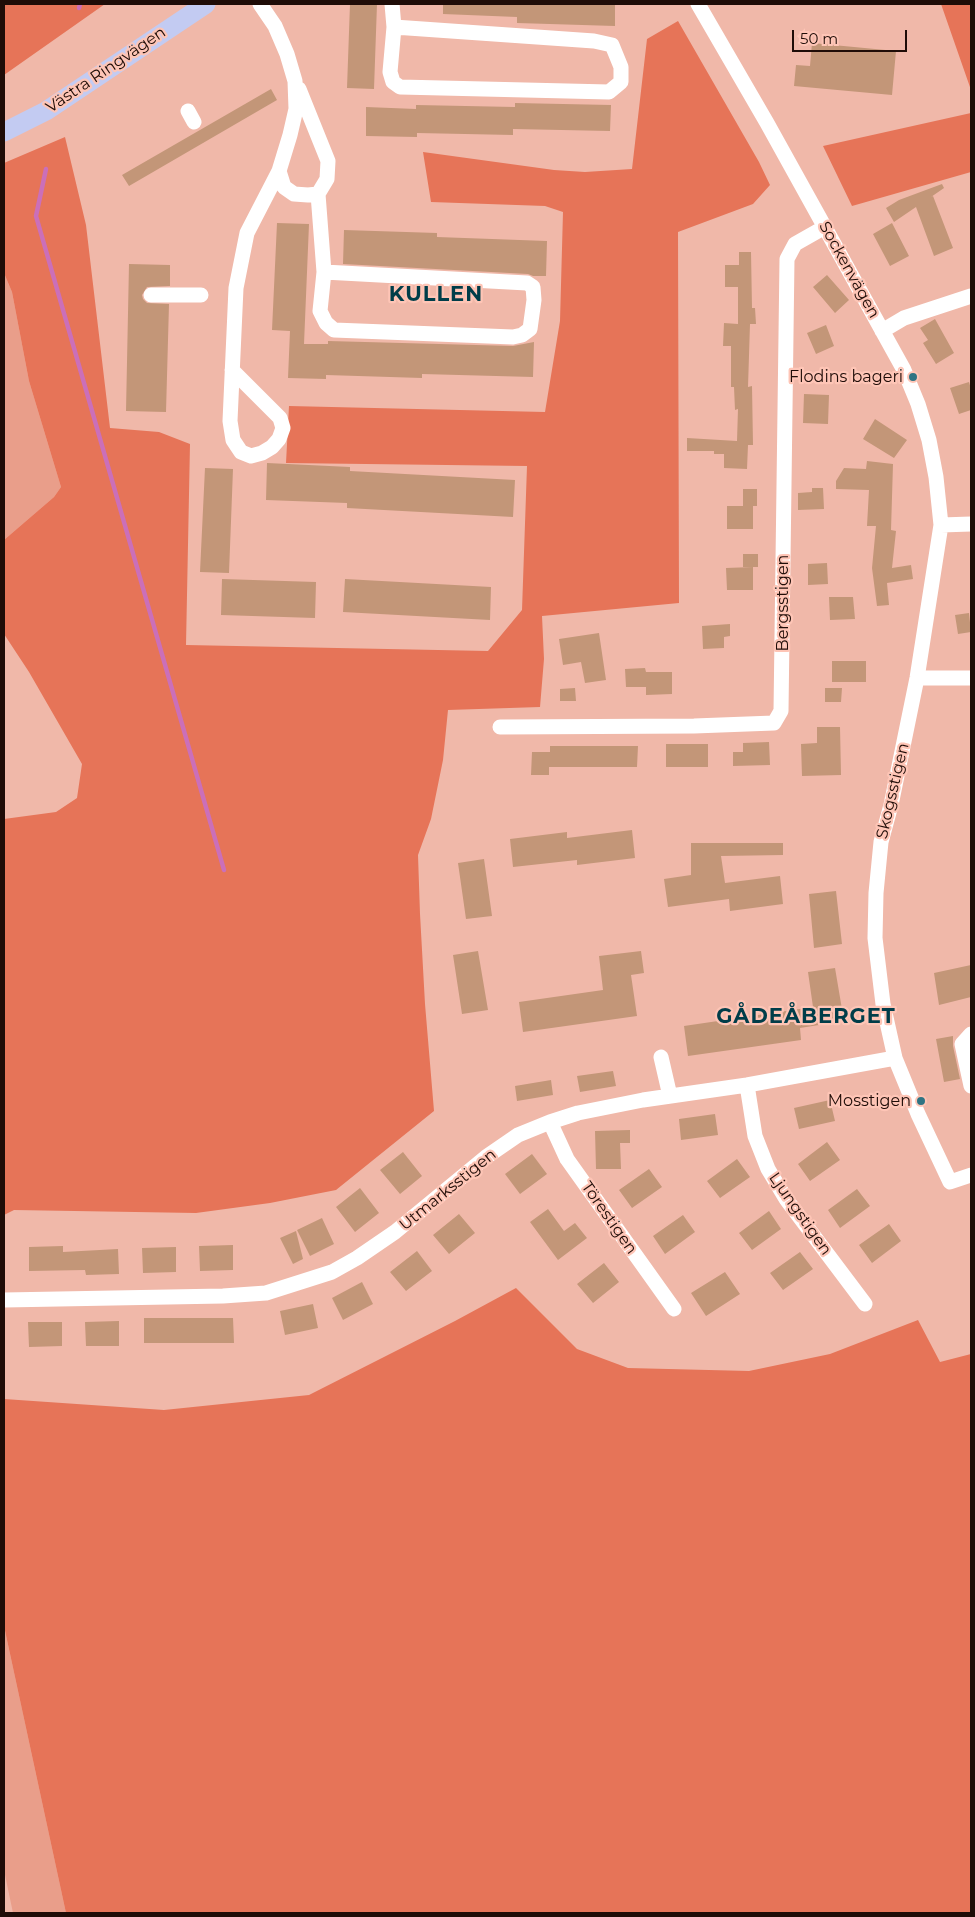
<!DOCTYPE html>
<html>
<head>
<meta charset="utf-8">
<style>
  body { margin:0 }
  #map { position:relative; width:975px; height:1917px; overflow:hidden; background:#f0b8a9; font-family:Montserrat,sans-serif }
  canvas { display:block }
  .frame { position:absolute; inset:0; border:5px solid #1f0c07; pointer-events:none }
  .scale { position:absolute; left:792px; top:30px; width:115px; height:22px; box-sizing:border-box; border:2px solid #1f0c07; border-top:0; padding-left:6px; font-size:15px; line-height:18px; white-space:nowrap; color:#1f0c07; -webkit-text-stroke:4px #fec5b6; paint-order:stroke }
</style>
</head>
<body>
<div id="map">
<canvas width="975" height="1917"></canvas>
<div class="frame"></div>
<div class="scale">50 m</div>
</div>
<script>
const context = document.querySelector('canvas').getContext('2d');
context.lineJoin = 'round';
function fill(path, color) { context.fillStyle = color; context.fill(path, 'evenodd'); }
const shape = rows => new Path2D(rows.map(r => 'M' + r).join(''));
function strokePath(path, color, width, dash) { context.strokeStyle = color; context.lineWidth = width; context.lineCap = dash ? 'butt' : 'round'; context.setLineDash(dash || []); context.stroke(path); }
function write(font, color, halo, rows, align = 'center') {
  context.font = font + ' Montserrat,sans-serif'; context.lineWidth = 4.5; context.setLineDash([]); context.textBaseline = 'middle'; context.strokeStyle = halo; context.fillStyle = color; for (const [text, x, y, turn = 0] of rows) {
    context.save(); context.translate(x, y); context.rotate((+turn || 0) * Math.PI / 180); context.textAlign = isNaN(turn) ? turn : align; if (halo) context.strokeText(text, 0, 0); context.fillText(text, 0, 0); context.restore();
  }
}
fill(shape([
  [4,273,12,292,29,381,61,487,54,497,4,540],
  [4,1626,66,1913,13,1913,4,1870]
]), '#e99e8a');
fill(shape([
  [4,4,105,4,4,75],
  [941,4,971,4,971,90],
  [678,21,759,162,770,185,753,204,678,232,679,603,542,616,544,659,540,707,448,710,443,760,431,819,418,855,420,914,425,1004,434,1111,336,1190,270,1203,196,1213,14,1210,4,1215,4,819,56,812,77,798,82,764,29,672,4,634,4,540,54,497,61,487,29,381,12,292,4,273,4,163,65,137,86,225,110,428,159,432,190,444,186,645,488,651,522,610,527,466,286,463,289,406,545,412,560,321,563,212,545,206,431,202,423,152,554,170,585,172,632,169,647,39],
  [971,113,971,172,852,206,823,146],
  [516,1288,577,1349,628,1368,749,1371,830,1354,918,1320,940,1362,971,1354,971,1913,66,1913,4,1626,4,1399,164,1410,309,1395,455,1321]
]), '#e67458');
strokePath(shape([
  [79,8,80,4],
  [46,169,36,216,224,870]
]), '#cb6fb9', 4.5);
fill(shape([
  [350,4,377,4,374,89,347,88],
  [443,4,615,4,615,26,517,23,517,17,443,14],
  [812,43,896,51,892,95,794,86,796,65,810,66],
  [271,89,277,100,129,186,122,175],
  [515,103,611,105,610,131,513,129,513,135,417,133,417,137,366,136,366,107,416,109,416,105,515,107],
  [942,184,944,188,931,197,933,196,953,248,934,256,916,207,894,222,886,208,899,200],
  [277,223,309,224,304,344,328,344,328,341,513,346,534,342,533,377,422,374,422,378,326,375,326,379,288,378,290,331,272,330],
  [892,223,909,256,890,266,873,234],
  [344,230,437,233,437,237,547,241,546,276,533,276,528,274,343,264],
  [739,252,751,252,752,308,755,308,756,324,750,324,748,387,752,386,753,445,748,445,747,469,724,468,724,454,714,454,714,451,687,451,687,438,737,441,738,409,735,410,734,387,731,387,731,346,723,346,724,323,738,324,738,287,725,287,725,265,739,265],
  [129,264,170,265,170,286,147,287,142,295,143,299,147,303,169,304,166,412,126,411],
  [827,275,849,300,835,313,813,287],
  [935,319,954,353,936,364,923,343,928,340,920,328],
  [826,325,834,346,816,354,807,333],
  [969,382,971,389,971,410,959,414,950,388],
  [804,394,829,395,828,424,803,423],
  [875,419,907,440,894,458,863,439],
  [867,461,893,464,891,530,896,531,892,568,911,565,913,579,887,583,889,605,877,606,872,568,876,526,867,526,869,490,836,489,836,481,844,468,866,469],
  [267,463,350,467,350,471,515,480,513,517,347,508,347,503,266,500],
  [205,468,233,469,229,573,200,572],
  [812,488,823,488,824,509,798,510,798,493,812,492],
  [743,489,757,489,757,506,743,506],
  [727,506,753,506,753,529,727,529],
  [743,554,758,554,758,567,743,567],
  [827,563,828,584,808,585,808,564],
  [753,567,753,590,727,590,726,568],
  [222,579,316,582,315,618,221,615],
  [345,579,491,587,490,620,343,612],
  [829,597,853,597,855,619,830,620],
  [969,613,971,632,958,634,955,615],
  [730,624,730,636,724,637,724,648,703,649,702,626],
  [599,633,606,680,585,683,581,662,563,665,559,639],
  [832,661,866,661,866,682,832,682],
  [645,668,646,672,672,672,672,694,646,695,646,687,626,687,625,669],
  [575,688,576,701,560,701,560,689],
  [825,688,842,688,841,702,825,702],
  [817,727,840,727,841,775,802,776,801,744,817,743],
  [769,742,770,765,733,766,733,752,743,752,743,743],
  [666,744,708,744,708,767,666,767],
  [550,746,638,746,637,767,549,767,549,775,531,775,532,752,550,752],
  [632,830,635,858,577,865,577,860,513,867,510,839,567,832,567,838],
  [691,843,783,843,783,855,721,856,725,883,780,876,783,904,730,911,729,899,668,907,664,879,691,875],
  [484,859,492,916,466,919,458,863],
  [836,891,842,944,814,948,809,894],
  [478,951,488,1010,462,1014,453,955],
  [641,951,644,973,631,975,637,1016,523,1032,519,1002,603,990,599,956],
  [971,965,971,997,939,1005,934,973],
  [835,968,844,1021,800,1028,801,1040,688,1056,684,1026,813,1007,808,972],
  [953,1036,953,1046,960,1079,944,1082,936,1039],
  [613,1071,616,1086,580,1092,577,1076],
  [551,1080,553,1095,517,1101,515,1086],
  [830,1100,835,1121,799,1129,794,1108],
  [715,1114,718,1135,681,1140,679,1119],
  [630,1130,630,1143,620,1143,621,1169,596,1169,595,1131],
  [827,1142,840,1160,810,1181,798,1164],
  [403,1152,422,1176,400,1194,380,1170],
  [532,1154,547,1174,520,1194,505,1174],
  [737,1159,750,1177,720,1198,707,1181],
  [649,1169,662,1187,632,1208,619,1190],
  [360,1188,379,1213,355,1232,336,1207],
  [857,1189,870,1206,840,1228,828,1210],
  [548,1209,564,1231,575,1223,587,1238,558,1260,530,1222],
  [769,1211,781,1229,752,1250,739,1233],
  [459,1214,475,1233,449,1254,433,1235],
  [683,1215,695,1232,665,1254,653,1236],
  [322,1218,334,1244,310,1256,297,1230],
  [889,1224,901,1241,872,1263,859,1245],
  [296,1231,303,1259,293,1264,280,1238],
  [233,1245,233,1270,200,1271,199,1246],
  [63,1246,63,1252,118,1249,119,1274,86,1275,85,1270,29,1271,29,1247],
  [176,1247,176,1272,143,1273,142,1248],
  [417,1251,432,1271,406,1291,390,1272],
  [800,1252,813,1269,783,1290,770,1273],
  [604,1263,619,1282,593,1303,577,1284],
  [725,1272,740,1294,706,1316,691,1293],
  [362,1282,373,1304,343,1320,332,1298],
  [313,1304,318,1328,285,1335,280,1311],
  [144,1318,233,1318,234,1343,144,1343],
  [119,1321,119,1346,86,1346,85,1322],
  [28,1322,62,1322,62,1346,29,1347]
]), '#c39678');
strokePath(shape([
  [392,4,394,27,390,72,393,82,400,87,609,92,621,82,621,67,612,45,594,41,394,27],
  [698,4,767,123,904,370,918,404,929,440,936,477,941,525,917,678,891,805,881,842,876,893,875,938,883,1004,895,1058,918,1114,950,1182,971,1175],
  [188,111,194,122],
  [279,171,284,187,294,194,308,195,318,194,327,179,328,161,299,89],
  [318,194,324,272,320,311,326,323,334,330,513,337,522,335,530,329,534,300,533,287,527,283,324,272],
  [151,295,201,295],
  [882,331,904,318,971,296],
  [232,370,280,418,283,428,279,439,272,447,262,453,251,456,241,452,233,440,230,421,236,288,247,233,279,171,290,135,296,109,295,81,287,54,275,26,260,4],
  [941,525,971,524],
  [917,678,971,678],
  [500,727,694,726,774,723,781,711,787,259,795,244,825,227],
  [971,1034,962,1044,971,1086],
  [661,1057,670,1096],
  [747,1085,755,1136,768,1169,786,1199,865,1304],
  [550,1122,567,1159,674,1309],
  [4,1300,223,1296,266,1293,332,1272,357,1258,395,1232,486,1157,518,1135,550,1122,578,1113,643,1100,747,1085,895,1058]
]), '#fff', 15);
strokePath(shape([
  [4,132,46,111,206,4]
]), '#c3cbf2', 19);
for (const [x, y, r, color] of [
  [913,377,5,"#2f7483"],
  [921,1101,5,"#2f7483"]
]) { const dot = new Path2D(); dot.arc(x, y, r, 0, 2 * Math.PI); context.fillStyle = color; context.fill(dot); strokePath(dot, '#fec5b6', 2); }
write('16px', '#1f0c07', '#fec5b6', [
  ["Västra Ringvägen",106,70,-34],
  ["Sockenvägen",849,270,61],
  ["Bergsstigen",783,603,-90],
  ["Skogsstigen",893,791,-77],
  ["Utmarksstigen",448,1190,-39],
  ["Ljungstigen",800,1214,55],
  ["Törestigen",609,1218,55]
]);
write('16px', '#1f0c07', '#fec5b6', [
  ["Flodins bageri",903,377],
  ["Mosstigen",911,1101]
], 'right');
context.letterSpacing = '1px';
write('bold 21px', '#003d49', '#fec5b6', [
  ["KULLEN",436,295],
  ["GÅDEÅBERGET",806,1017]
]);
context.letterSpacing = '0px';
</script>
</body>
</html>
